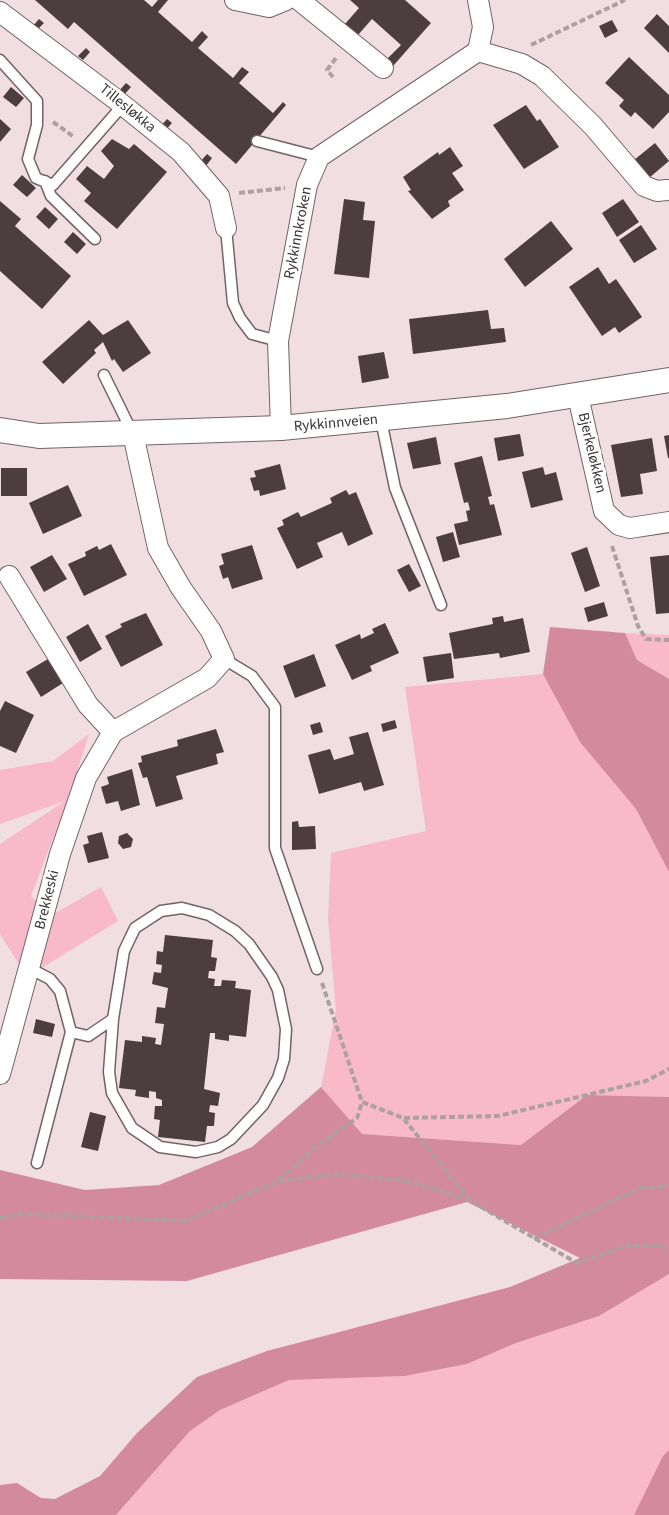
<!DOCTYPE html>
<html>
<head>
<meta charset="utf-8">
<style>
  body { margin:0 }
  canvas { display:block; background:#f0dee2 }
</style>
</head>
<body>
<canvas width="669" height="1515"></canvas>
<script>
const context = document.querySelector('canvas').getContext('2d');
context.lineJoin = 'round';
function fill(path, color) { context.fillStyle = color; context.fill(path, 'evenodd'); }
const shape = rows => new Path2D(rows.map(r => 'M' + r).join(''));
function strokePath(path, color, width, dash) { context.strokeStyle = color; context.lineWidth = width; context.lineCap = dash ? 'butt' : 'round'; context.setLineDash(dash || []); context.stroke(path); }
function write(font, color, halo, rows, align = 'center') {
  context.font = font + ' "Source Sans 3",sans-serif'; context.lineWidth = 6; context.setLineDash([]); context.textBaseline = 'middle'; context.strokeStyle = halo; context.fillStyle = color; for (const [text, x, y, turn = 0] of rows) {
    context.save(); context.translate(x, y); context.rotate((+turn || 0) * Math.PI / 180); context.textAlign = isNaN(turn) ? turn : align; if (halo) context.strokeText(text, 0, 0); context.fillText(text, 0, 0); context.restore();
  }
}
fill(shape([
  [625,633,669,635,669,679,637,660],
  [543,674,611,778,636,809,669,872,669,1097,587,1095,521,1145,361,1134,321,1087,336,1010,328,919,331,853,426,831,405,687],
  [89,734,68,799,31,896,50,916,101,887,118,921,27,977,0,934,0,844,65,801,0,824,0,770,53,761],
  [669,1274,669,1450,634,1515,116,1515,190,1431,220,1410,289,1380,405,1376,467,1364,516,1343,599,1316]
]), '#f8b9c8');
fill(shape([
  [550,627,625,633,637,660,669,679,669,872,636,809,580,742,543,674],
  [321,1087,362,1134,521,1145,587,1095,669,1097,669,1274,599,1316,516,1343,467,1364,405,1376,289,1380,220,1410,190,1431,116,1515,0,1515,0,1485,17,1483,41,1498,55,1499,100,1476,137,1433,197,1377,267,1351,510,1287,580,1258,467,1202,187,1281,0,1279,0,1170,85,1190,159,1185,252,1147],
  [669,1450,669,1515,634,1515,663,1456]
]), '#d38a9c');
fill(shape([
  [35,0,144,0,152,7,158,0,168,0,158,12,192,42,202,31,208,37,198,48,233,78,242,67,249,72,239,83,273,113,283,102,286,105,236,164,74,22,68,29],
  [350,0,405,0,431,23,393,66,386,60,401,45,372,19,358,35,345,24,359,8],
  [657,14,669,26,669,53,644,28],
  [39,19,44,23,36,31,32,27],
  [612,20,618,31,605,38,599,26],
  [86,48,90,52,83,60,78,56],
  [629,57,669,95,669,112,653,129,635,112,631,117,619,106,624,100,605,83],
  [126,83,131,87,124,95,119,91],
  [11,87,24,98,16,107,3,97],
  [526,105,537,121,540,119,559,147,524,169,493,125],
  [0,119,11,129,0,142],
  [167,119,172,123,165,131,160,127],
  [112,139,129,149,134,144,167,172,117,229,84,201,91,193,76,179,87,166,104,179,114,166,101,151],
  [655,143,669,161,649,178,634,160],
  [450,147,463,166,452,173,464,190,448,201,450,206,432,219,408,191,411,190,403,177,438,152,439,155],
  [207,154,212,158,206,166,200,162],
  [22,175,36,188,27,197,13,185],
  [344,199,365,202,363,220,375,221,369,278,334,274],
  [623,199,639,222,617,237,602,213],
  [0,201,21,219,15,226,71,276,42,309,0,271],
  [45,207,58,219,49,229,36,217],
  [551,221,573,249,525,287,504,259],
  [641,225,657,249,634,263,619,240],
  [73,232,86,244,77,254,64,242],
  [598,267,609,284,616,279,642,317,619,333,615,327,602,336,569,287],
  [488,310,491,329,504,328,506,342,413,354,409,319],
  [89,320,103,335,128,320,151,353,123,372,114,359,112,361,103,342,94,350,96,353,63,384,42,362],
  [384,352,389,378,362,383,358,356],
  [520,434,524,456,498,461,494,438],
  [669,435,669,458,668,458,664,436],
  [436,437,441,464,413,469,407,443],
  [652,438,657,471,640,474,643,494,621,497,611,445],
  [482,456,492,496,488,497,490,505,494,504,502,535,459,545,454,524,468,521,466,511,470,510,468,502,464,503,454,463],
  [280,464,286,489,260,496,259,490,254,491,250,478,256,477,254,471],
  [543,467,545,475,556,472,563,500,531,508,522,472],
  [1,468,27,468,27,496,1,496],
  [68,485,82,516,43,534,29,503],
  [346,490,349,495,356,492,373,534,348,546,342,532,317,543,323,557,297,569,277,528,284,525,282,520,298,512,301,517,332,503,330,498],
  [453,532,460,557,443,562,436,537],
  [111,544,127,575,84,596,68,564,86,556,85,552,97,546,99,550],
  [252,545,263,579,232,589,228,577,223,579,219,566,224,564,221,554],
  [587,547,600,586,585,592,571,553],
  [52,555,67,579,44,592,30,567],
  [669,555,669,613,656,614,650,557],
  [409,564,421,586,409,592,397,570],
  [604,602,608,616,588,622,584,608],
  [146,613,163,645,121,667,105,636,122,627,120,624],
  [503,616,504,622,523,618,530,652,500,658,499,653,454,659,449,633,493,624,492,618],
  [385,623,399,653,370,666,372,671,352,680,335,645,360,634,361,639,374,633,372,629],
  [88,624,102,649,80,662,66,637],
  [451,653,454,678,427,682,423,657],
  [314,654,326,686,295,698,283,666],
  [48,659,63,683,41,697,26,672],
  [5,701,34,715,16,753,0,746,0,711],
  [395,720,397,728,383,732,381,724],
  [320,722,323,732,313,735,310,725],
  [216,729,224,752,216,754,218,764,176,776,183,799,156,807,147,777,143,778,138,763,142,762,141,756,178,746,177,740],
  [368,732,384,785,364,791,361,782,319,794,308,755,330,749,334,760,354,754,349,737],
  [132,769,140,805,121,811,118,801,106,804,101,787,109,784,107,777],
  [298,821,299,827,315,826,316,849,292,850,292,822],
  [102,832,109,858,88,863,83,845,89,843,87,836],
  [127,833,133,839,131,847,123,849,118,843,119,836],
  [165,935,213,940,211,957,217,958,215,971,209,971,208,978,215,979,214,986,221,986,222,980,236,981,235,988,251,990,246,1037,229,1035,229,1041,215,1039,215,1033,210,1033,204,1089,220,1093,218,1106,210,1105,209,1112,215,1113,214,1126,207,1126,205,1142,158,1137,160,1120,154,1119,155,1106,162,1106,162,1100,156,1098,156,1092,149,1091,149,1098,135,1096,136,1090,119,1088,125,1040,142,1042,142,1036,156,1038,155,1044,161,1045,164,1024,155,1023,157,1007,165,1008,168,988,152,984,154,972,161,973,162,965,156,964,157,951,163,952],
  [36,1019,55,1024,52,1037,33,1033],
  [90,1112,106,1116,98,1151,81,1147]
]), '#4b3d40');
const service = shape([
  [0,60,37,101,37,125,28,159,36,178,53,185,123,105],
  [257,141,319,157],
  [45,181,51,196,95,239],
  [226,228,233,303,240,318,252,334,278,341],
  [104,375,133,434],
  [381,420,395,488,441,605],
  [224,659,252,676,275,707,275,848,317,969],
  [31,969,50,979,60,991,71,1032,88,1036,113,1019,124,951,135,928,161,911,182,908,209,915,235,931,249,944,272,977,278,990,286,1029,284,1059,278,1078,263,1105,231,1139,218,1147,196,1152,160,1147,132,1128,112,1093,109,1072,113,1019],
  [37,1163,71,1032]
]);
const minor = shape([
  [235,0,269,7,286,0],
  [299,0,383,68],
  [0,12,114,98,181,152,219,196,226,228],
  [478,51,483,27,478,0],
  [578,396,604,511,619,525,630,528,669,522],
  [281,428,278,341,307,185,319,157,478,51,522,64,542,76,593,126,644,186,657,191,667,190],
  [9,576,88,705,113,732],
  [0,1074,60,854,86,778,113,732,207,678,224,659,211,631,181,588,158,548,133,434]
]);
const tertiary = shape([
  [0,430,39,436,281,428,507,406,669,380]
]);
strokePath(service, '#726366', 13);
strokePath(minor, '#726366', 22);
strokePath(tertiary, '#726366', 26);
strokePath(shape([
  [531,45,625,0],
  [333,77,327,70,336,58],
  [53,122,74,137],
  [239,193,285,188],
  [612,546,638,626,646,639,669,640],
  [322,983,362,1102,403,1118,469,1199],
  [404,1118,498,1116,646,1081,669,1069],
  [279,1180,314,1148,357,1118,362,1102],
  [0,1218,22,1214,186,1221,279,1181,339,1174,408,1181,469,1200,577,1263,627,1246,659,1245,669,1250],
  [534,1239,640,1188,669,1186]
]), '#ad9fa2', 4, [6, 3]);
strokePath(service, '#fff', 10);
strokePath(minor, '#fff', 20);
strokePath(tertiary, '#fff', 24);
write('15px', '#3b3435', '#fff', [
  ["Tillesløkka",127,109,39],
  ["Rykkinnkroken",299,233,-79],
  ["Rykkinnveien",336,424,-5],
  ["Bjerkeløkken",591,453,77],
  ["Brekkeski",48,900,-76]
]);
</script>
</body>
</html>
